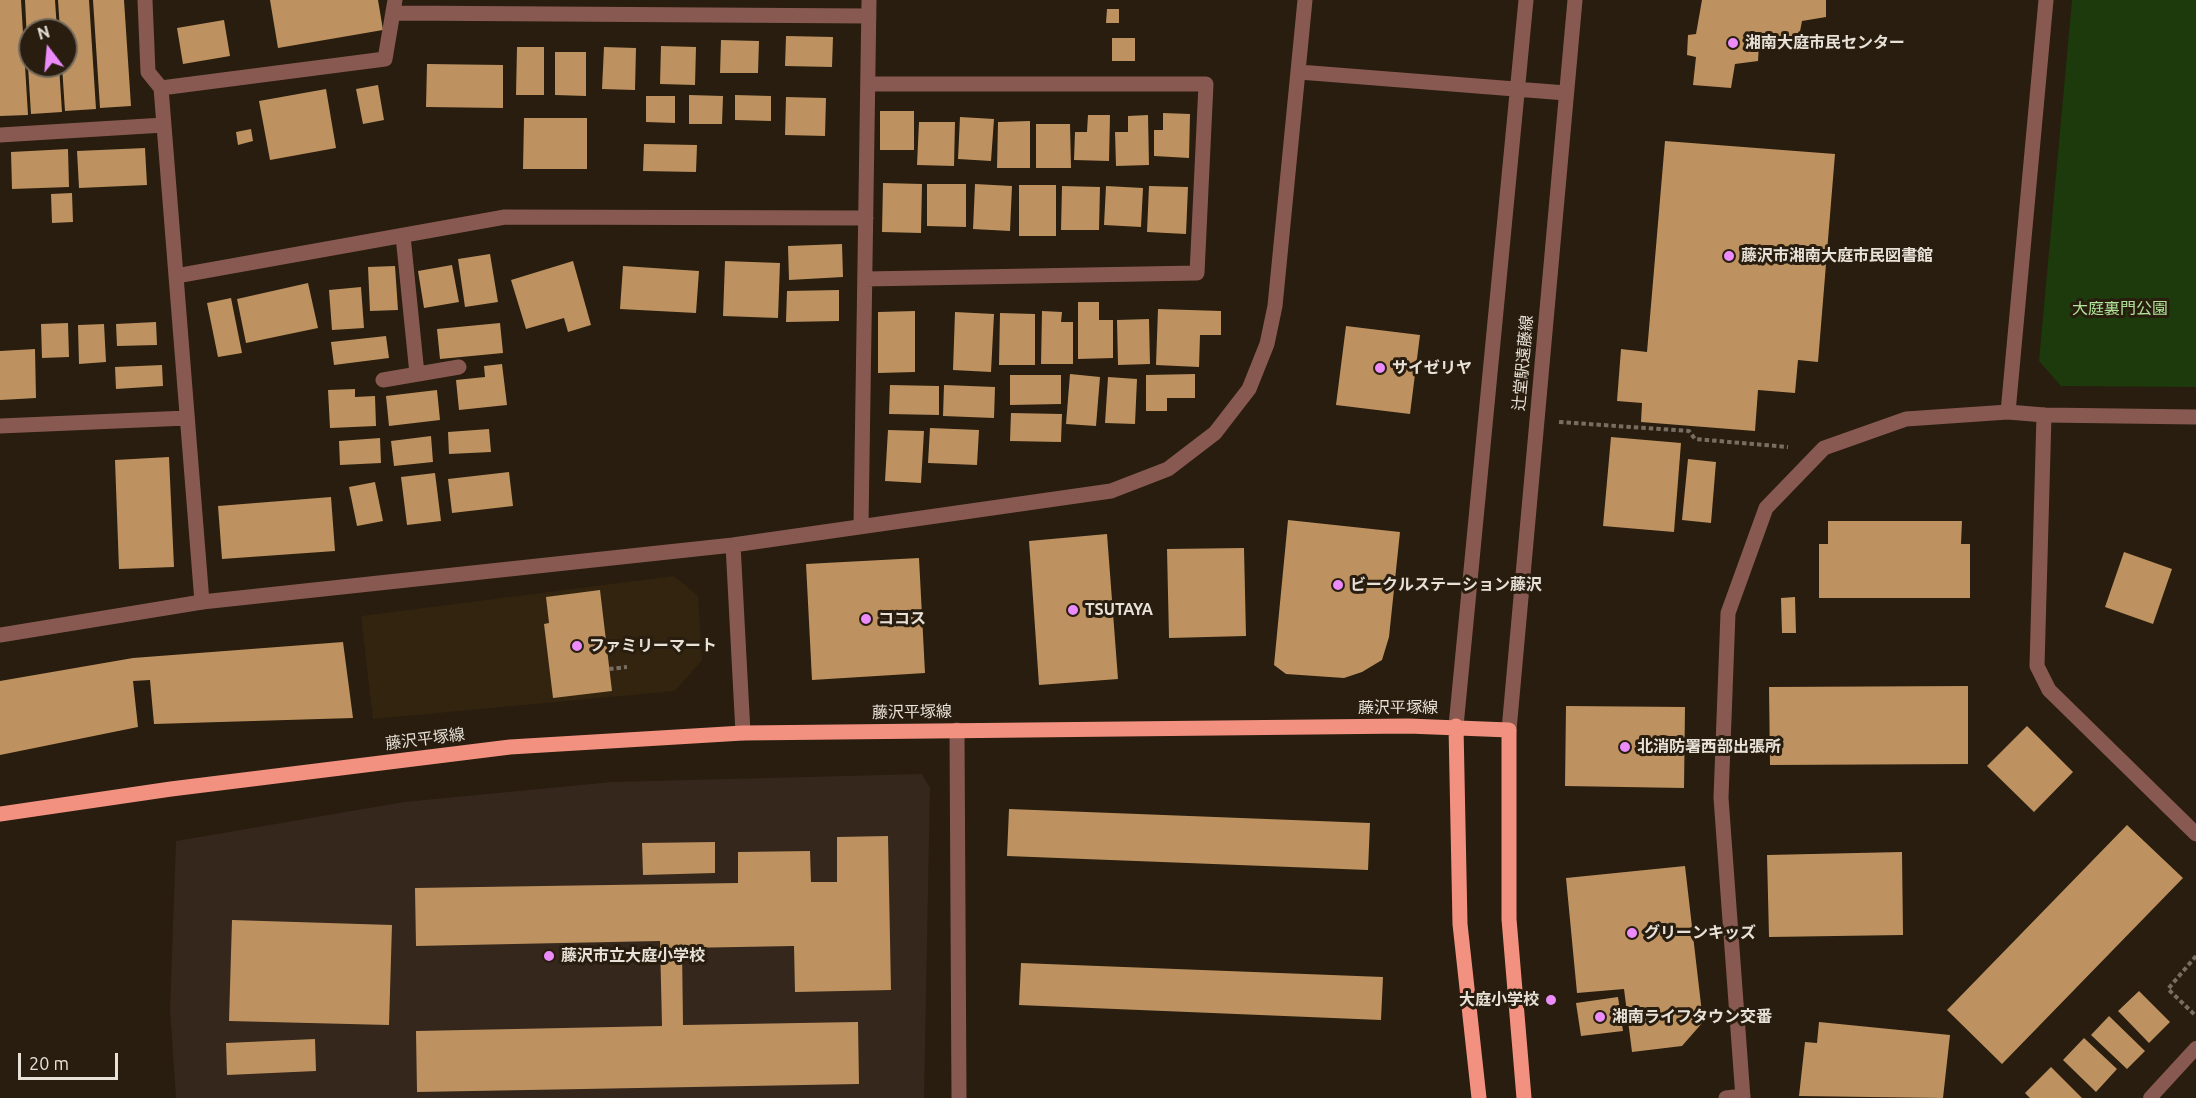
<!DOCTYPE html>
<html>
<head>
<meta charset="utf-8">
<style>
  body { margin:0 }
  #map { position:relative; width:2196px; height:1098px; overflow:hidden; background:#281d0e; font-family:Ubuntu,sans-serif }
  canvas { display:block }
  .north { position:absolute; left:18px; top:18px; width:60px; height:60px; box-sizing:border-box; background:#281d0e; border:2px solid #756b5e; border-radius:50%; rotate:344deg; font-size:16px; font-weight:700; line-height:24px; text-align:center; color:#e8e1d7 }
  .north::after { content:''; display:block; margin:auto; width:21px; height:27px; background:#ec8cfb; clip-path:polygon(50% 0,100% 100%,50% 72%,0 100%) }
  .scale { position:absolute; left:18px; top:1053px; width:100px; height:27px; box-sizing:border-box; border:3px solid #e8e1d7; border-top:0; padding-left:8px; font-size:18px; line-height:21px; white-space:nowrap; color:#e8e1d7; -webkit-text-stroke:4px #281d0e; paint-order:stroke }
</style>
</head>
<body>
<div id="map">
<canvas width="2196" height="1098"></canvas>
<div class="north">N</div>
<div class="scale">20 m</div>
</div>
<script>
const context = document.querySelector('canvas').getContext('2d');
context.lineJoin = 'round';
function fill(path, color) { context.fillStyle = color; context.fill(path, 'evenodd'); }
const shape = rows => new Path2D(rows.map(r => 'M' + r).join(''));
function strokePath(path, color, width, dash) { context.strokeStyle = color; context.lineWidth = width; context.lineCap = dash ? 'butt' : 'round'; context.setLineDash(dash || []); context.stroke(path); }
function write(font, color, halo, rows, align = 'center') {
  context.font = font + ' Ubuntu,"Noto Sans JP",sans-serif'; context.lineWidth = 6; context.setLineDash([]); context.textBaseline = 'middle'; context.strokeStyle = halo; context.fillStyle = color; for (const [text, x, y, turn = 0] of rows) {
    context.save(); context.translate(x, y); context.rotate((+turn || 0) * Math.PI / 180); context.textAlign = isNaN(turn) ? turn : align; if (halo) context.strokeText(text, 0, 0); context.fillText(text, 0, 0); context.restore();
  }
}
fill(shape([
  [674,576,698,596,702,660,675,691,373,719,361,616]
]), '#33240f');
fill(shape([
  [922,774,930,788,924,1098,176,1098,170,1010,176,841,404,802,612,782]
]), '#35271b');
fill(shape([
  [2072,0,2196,0,2196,387,2061,386,2039,361]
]), '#1c3a0c');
fill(shape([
  [0,0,21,0,28,115,0,116],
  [25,0,55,0,57,30,30,30,30,61,28,61],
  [58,0,89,0,96,109,65,111,62,66,66,66,66,30,60,30],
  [93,0,124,0,131,106,100,108],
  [270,0,378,0,383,30,278,48],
  [1702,0,1826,0,1826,17,1802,21,1798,42,1759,44,1758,61,1735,64,1731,88,1693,85,1696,57,1687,55,1688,35,1696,34],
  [1107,9,1119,9,1119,23,1106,23],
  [224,20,230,56,183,64,177,28],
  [786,36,833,37,832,67,785,66],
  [1112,38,1135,38,1135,61,1112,61],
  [721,40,759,41,758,73,720,73],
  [661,46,696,47,695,85,660,84],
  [517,47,544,47,544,95,516,95],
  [604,47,636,48,635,90,602,89],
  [555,52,586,52,586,96,555,95],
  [427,64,503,65,503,108,426,107],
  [28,66,59,66,62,112,31,114],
  [378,85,384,120,363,124,356,89],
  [326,89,336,148,270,160,259,101],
  [689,95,723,96,722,124,689,124],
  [735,95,771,96,771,121,735,120],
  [646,96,675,96,675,123,646,122],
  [786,97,826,98,825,136,785,135],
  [880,111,914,111,914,150,880,150],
  [1163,113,1190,114,1189,158,1154,156,1154,130,1163,130],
  [1088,115,1110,115,1109,161,1074,160,1075,132,1087,132],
  [1148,115,1149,165,1116,166,1115,132,1128,132,1128,116],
  [960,117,994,119,991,161,958,159],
  [524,118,587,118,587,169,523,169],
  [1030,121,1030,168,997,168,998,122],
  [919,122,955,122,954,166,917,165],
  [1036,124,1070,124,1071,168,1036,168],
  [251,129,253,141,238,145,236,132],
  [1665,141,1835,154,1818,362,1798,360,1795,393,1758,390,1755,431,1641,422,1642,403,1617,401,1621,349,1647,352],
  [644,144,697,145,696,172,643,171],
  [145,148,147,185,79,188,77,151],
  [68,149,69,187,12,189,11,152],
  [883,183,922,184,921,233,882,232],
  [927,184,966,184,966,227,927,226],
  [975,184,1012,186,1010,231,973,229],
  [1019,185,1056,185,1056,236,1019,236],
  [1062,186,1100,187,1099,230,1061,230],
  [1106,186,1143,188,1141,227,1104,225],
  [1149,186,1188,187,1186,234,1147,232],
  [72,193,73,222,52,223,51,194],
  [842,244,843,277,789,280,788,246],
  [490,254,498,302,465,307,458,259],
  [573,261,591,325,568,332,564,318,526,329,511,280],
  [725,261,780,263,778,318,723,316],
  [452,265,459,302,424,308,418,271],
  [395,266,398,310,370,311,368,267],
  [623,266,699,271,696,313,620,309],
  [308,283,318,328,246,343,237,299],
  [361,287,364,328,332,330,329,290],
  [839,290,839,321,786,322,787,291],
  [231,298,242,353,218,357,207,303],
  [1078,302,1099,302,1099,320,1113,320,1113,358,1078,359],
  [1158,309,1221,311,1221,335,1200,335,1199,367,1156,365],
  [915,311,915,372,878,373,878,312],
  [1042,311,1062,312,1061,322,1073,322,1073,364,1041,364],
  [955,312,994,314,991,372,953,370],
  [1000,313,1035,314,1035,365,999,365],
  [1149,319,1150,364,1118,365,1117,320],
  [156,322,157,345,117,346,116,324],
  [68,323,69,357,42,358,41,324],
  [500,323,503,353,440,359,437,329],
  [104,324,106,362,79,364,78,325],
  [1346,326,1420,335,1410,414,1336,405],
  [386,336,389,358,334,365,331,342],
  [35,349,36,398,0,400,0,351],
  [502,364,507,405,459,410,456,380,485,377,484,366],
  [162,365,163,386,116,389,115,367],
  [1070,374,1100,377,1096,426,1066,424],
  [1195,374,1195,398,1167,398,1167,411,1146,411,1146,375],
  [1010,375,1061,375,1061,404,1010,405],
  [1108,377,1137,379,1135,424,1105,423],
  [890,385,939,386,939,415,889,414],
  [944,385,995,387,994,418,943,416],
  [355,389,355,397,375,396,376,426,330,428,328,390],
  [437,390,440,420,389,426,386,396],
  [1011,413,1062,414,1061,442,1010,441],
  [930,428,979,430,977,465,928,463],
  [489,429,491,452,449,454,448,432],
  [888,430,924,431,921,483,885,481],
  [431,436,433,462,394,466,391,441],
  [1611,437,1681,443,1674,532,1603,526],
  [380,438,381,463,340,465,339,441],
  [169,457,174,567,119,569,115,460],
  [1688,459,1716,462,1711,523,1682,520],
  [509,472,513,506,452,513,448,479],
  [435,473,441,521,407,525,401,477],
  [375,482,383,521,357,526,349,487],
  [331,497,335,551,222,559,218,506],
  [1288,520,1400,532,1389,637,1382,660,1362,672,1344,678,1286,674,1274,665],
  [1828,521,1962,521,1961,544,1970,544,1970,598,1819,598,1819,544,1828,544],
  [1107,534,1118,679,1039,685,1029,541],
  [1244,548,1246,636,1169,638,1167,549],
  [2124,552,2172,569,2153,624,2105,607],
  [919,558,925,673,812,680,806,564],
  [600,590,612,691,553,698,544,624,549,623,546,597],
  [1795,597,1796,633,1782,633,1781,598],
  [343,642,353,718,154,724,150,680,133,681,138,727,0,755,0,681,133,658],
  [1968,686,1968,764,1770,765,1769,687],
  [1566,706,1685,707,1684,788,1565,786],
  [2027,726,2073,772,2034,812,1987,766],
  [1009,809,1370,823,1368,870,1007,856],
  [2127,825,2183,878,2002,1064,1947,1010],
  [888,836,891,990,795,992,794,946,682,948,683,1025,858,1022,859,1084,417,1092,416,1031,662,1026,660,941,416,946,415,888,738,883,738,852,810,851,811,882,837,882,837,837],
  [715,842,715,873,643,875,642,843],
  [1902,852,1903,935,1769,937,1767,855],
  [1685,866,1703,1022,1682,1046,1632,1052,1624,989,1577,993,1566,878],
  [232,920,392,925,389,1025,229,1021],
  [1021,963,1383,977,1381,1020,1019,1005],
  [2139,991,2170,1022,2149,1043,2118,1011],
  [1618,997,1623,1031,1581,1036,1576,1003],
  [2109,1016,2145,1051,2127,1069,2091,1035],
  [1819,1022,1950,1035,1943,1098,1799,1096,1805,1042,1817,1043],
  [2084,1038,2117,1069,2096,1092,2063,1060],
  [315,1039,316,1071,227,1075,226,1043],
  [2051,1067,2082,1098,2030,1098,2025,1093]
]), '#bd9260');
strokePath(shape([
  [1559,422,1689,431,1695,439,1788,447],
  [609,669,627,667],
  [2196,956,2168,989,2196,1016]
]), '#776e61', 4, [4.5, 3]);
strokePath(shape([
  [2150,1098,2196,1048]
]), '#885950', 14);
strokePath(shape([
  [2044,415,2037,666,2049,690,2196,834]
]), '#885950', 15);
strokePath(shape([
  [145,0,148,72,161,88,202,602],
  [394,13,869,16],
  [161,88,385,59,395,0],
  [0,135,164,125],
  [403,236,417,374],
  [176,276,505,217,866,218],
  [865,279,1197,273,1206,84,868,84],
  [383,380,459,367],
  [0,426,187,418],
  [861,526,869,0]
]), '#885950', 15);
strokePath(shape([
  [1299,72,1566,93],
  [2008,412,2046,0],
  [733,545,743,733],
  [0,635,202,602,733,545,1111,491,1168,469,1215,433,1249,389,1267,344,1275,306,1305,0],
  [1456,726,1526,0],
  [957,730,959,1098],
  [1509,730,1575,0],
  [1726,1098,1743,1096],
  [1743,1098,1721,798,1728,613,1766,508,1824,448,1906,419,2008,412,2044,415,2196,417]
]), '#885950', 15);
strokePath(shape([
  [1456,726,1460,924,1479,1098],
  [0,814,171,789,510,747,743,733,1408,726,1509,730,1509,919,1524,1098]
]), '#f39180', 15);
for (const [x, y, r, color] of [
  [1733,43,6,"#ec8cfb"],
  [1729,256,6,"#ec8cfb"],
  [1380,368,6,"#ec8cfb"],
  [1338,585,6,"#ec8cfb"],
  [1073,610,6,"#ec8cfb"],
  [866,619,6,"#ec8cfb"],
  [577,646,6,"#ec8cfb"],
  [1625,747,6,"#ec8cfb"],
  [1632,933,6,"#ec8cfb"],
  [549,956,6,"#ec8cfb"],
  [1551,1000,6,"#ec8cfb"],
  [1600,1017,6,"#ec8cfb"]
]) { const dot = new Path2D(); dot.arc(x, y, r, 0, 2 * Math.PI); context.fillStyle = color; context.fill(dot); strokePath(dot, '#281d0e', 2); }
write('bold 16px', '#e8e1d7', '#281d0e', [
  ["湘南大庭市民センター",1745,43],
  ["藤沢市湘南大庭市民図書館",1741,256],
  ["サイゼリヤ",1392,368],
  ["ビークルステーション藤沢",1350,585],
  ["TSUTAYA",1085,610],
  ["ココス",878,619],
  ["ファミリーマート",589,646],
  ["北消防署西部出張所",1637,747],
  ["グリーンキッズ",1644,933],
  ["藤沢市立大庭小学校",561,956],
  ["大庭小学校",1539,1000,"right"],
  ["湘南ライフタウン交番",1612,1017]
], 'left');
write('16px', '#afe498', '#281d0e', [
  ["大庭裏門公園",2120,309]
]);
write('16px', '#e8e1d7', '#281d0e', [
  ["辻堂駅遠藤線",1523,363,-85],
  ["藤沢平塚線",1398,708],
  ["藤沢平塚線",912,712,-1],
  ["藤沢平塚線",425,739,-7]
]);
</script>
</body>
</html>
